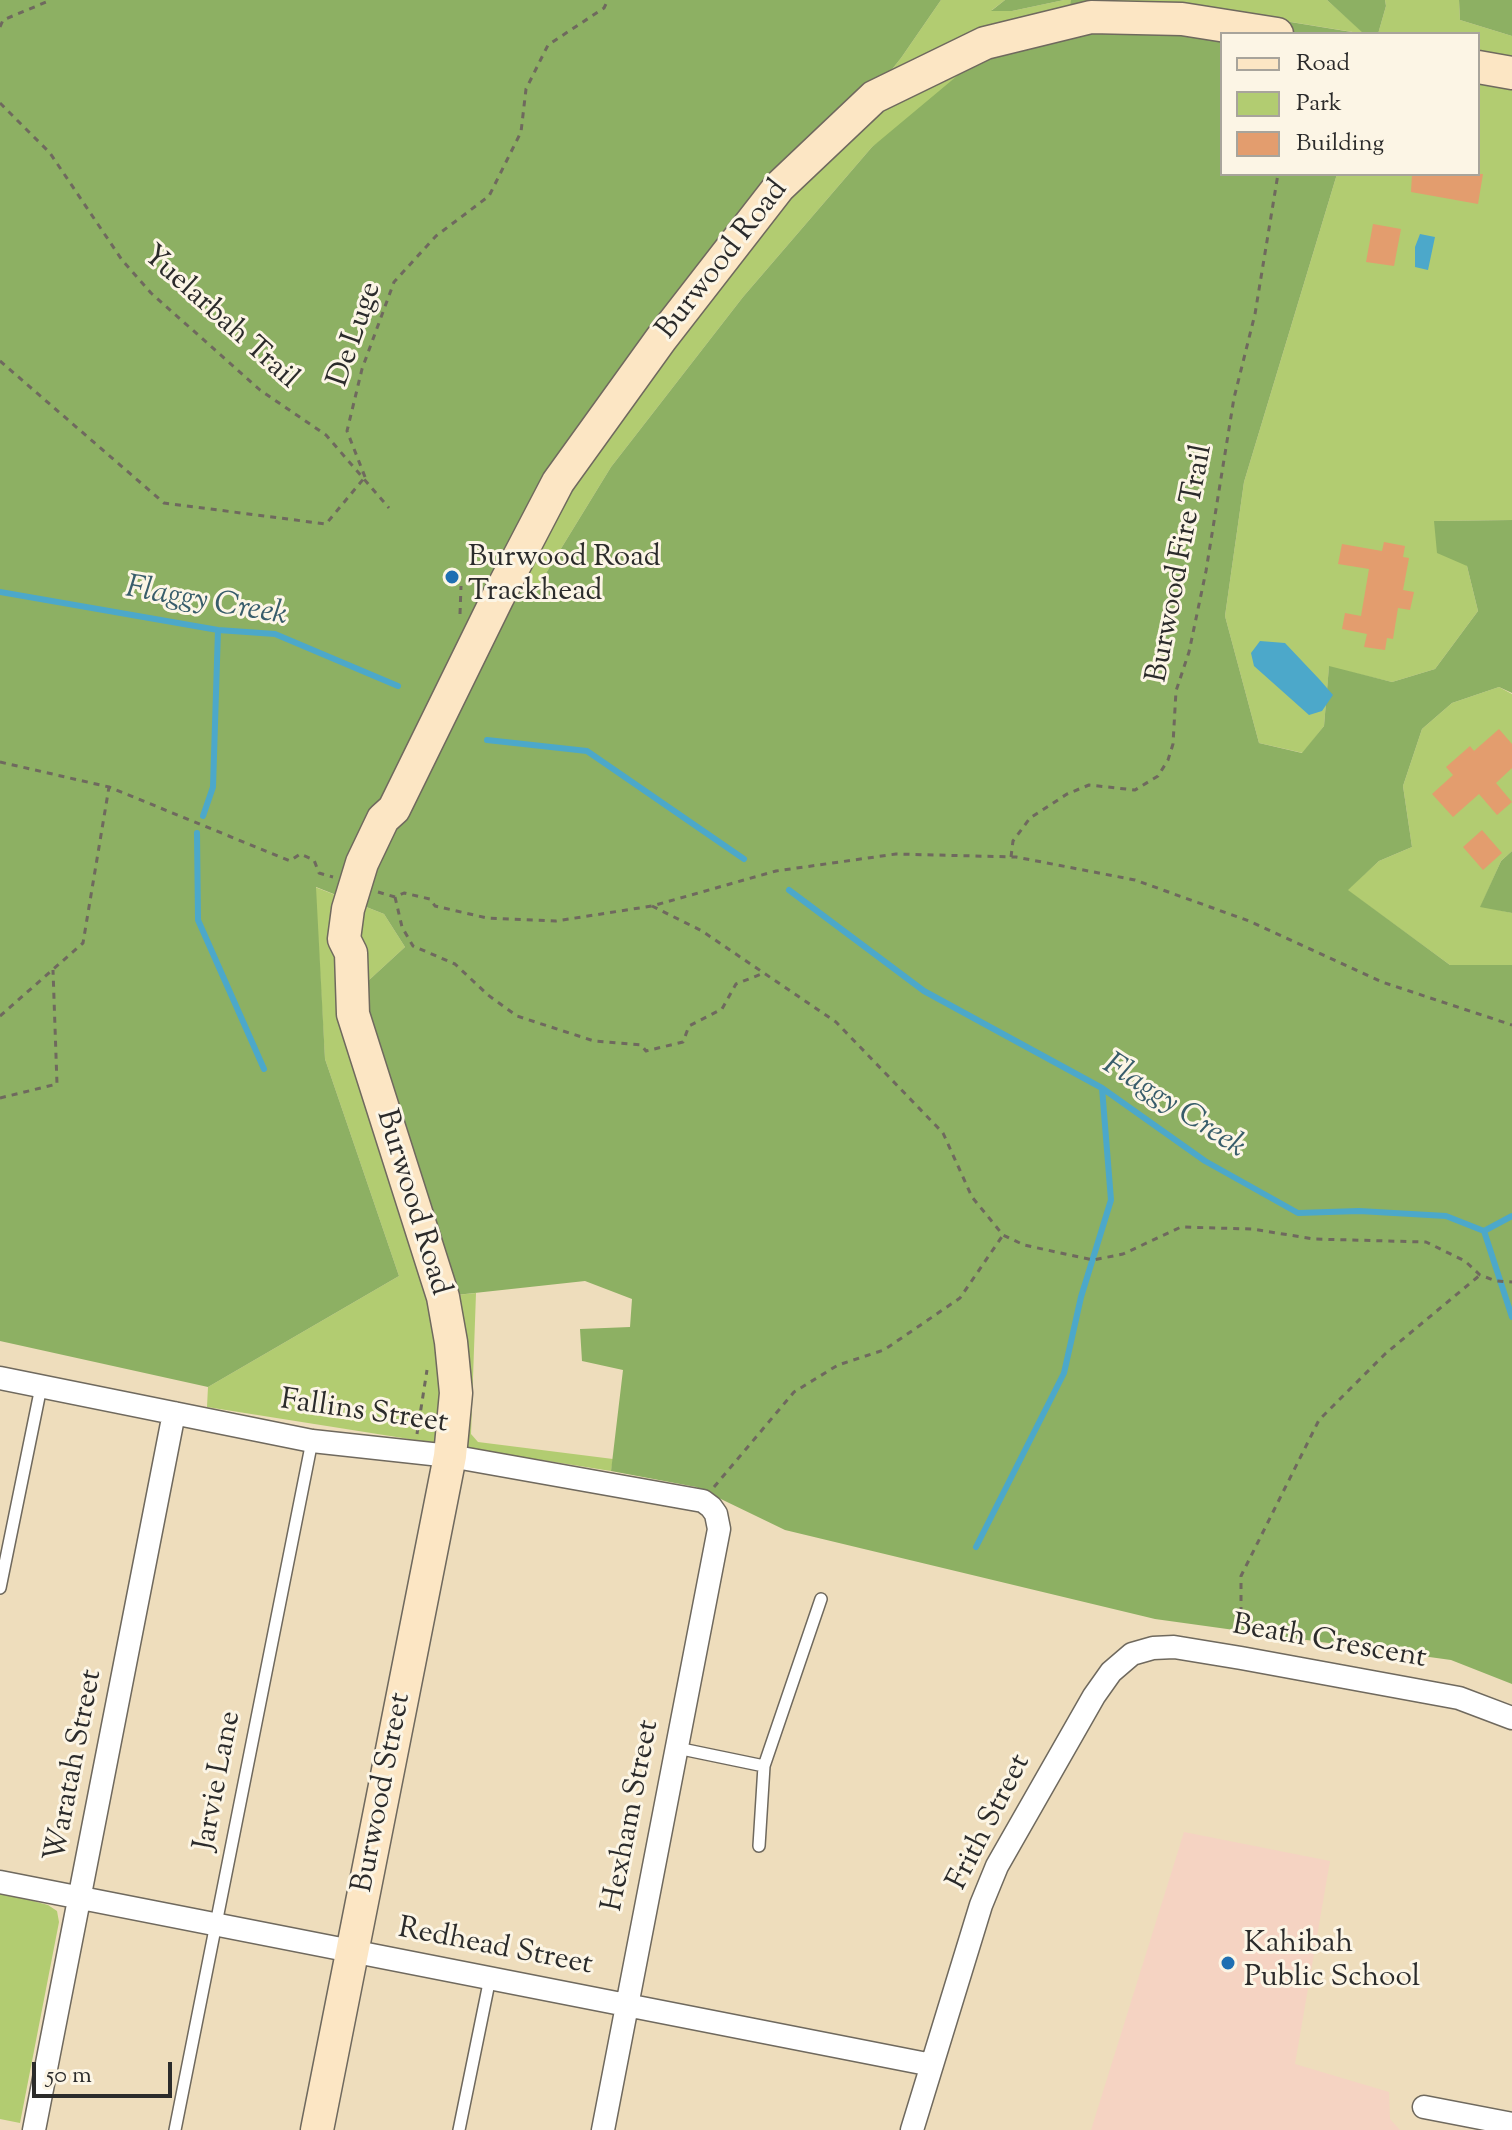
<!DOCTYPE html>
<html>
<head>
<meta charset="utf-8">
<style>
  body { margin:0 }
  #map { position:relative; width:1512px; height:2130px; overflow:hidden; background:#eeddbc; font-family:"Sorts Mill Goudy",serif }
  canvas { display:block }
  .legend { position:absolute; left:1220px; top:32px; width:260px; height:144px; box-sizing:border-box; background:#fcf5e5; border:2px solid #a8a49b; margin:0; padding:10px 14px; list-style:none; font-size:24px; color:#2b2b2b }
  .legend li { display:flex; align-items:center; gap:16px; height:40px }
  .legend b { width:40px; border:2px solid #a8a49b }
  .scale { position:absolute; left:32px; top:2062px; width:140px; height:36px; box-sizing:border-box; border:4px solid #2b2b2b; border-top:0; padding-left:10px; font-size:24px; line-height:28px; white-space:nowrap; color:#2b2b2b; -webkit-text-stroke:6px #fcf5e5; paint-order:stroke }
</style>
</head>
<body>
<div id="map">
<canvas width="1512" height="2130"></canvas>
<ul class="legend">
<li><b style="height:10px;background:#fce6c4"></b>Road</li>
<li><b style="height:22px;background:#b2cc71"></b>Park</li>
<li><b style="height:22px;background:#e39d6e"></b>Building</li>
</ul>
<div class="scale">50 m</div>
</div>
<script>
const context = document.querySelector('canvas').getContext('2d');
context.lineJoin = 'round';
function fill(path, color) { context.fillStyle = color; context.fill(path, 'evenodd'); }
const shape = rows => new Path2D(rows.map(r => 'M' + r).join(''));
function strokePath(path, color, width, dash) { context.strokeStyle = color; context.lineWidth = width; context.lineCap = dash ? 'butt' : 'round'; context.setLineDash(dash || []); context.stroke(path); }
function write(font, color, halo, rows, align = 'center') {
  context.font = font + ' "Sorts Mill Goudy",serif'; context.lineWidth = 6; context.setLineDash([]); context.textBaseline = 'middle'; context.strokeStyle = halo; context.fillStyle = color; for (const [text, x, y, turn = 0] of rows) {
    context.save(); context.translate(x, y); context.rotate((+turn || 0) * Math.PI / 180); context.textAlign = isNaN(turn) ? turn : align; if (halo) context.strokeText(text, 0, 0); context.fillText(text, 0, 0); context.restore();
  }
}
fill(shape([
  [1184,1832,1330,1861,1295,2064,1389,2092,1390,2119,1400,2130,1091,2130]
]), '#f5d3c2');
fill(shape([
  [941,0,1005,0,992,10,1012,11,1064,0,1071,0,1071,7,872,147,743,297,611,467,535,591,526,575,592,457,698,313,901,58],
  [1099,0,1327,0,1365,34,1229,12,1100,6],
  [1385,0,1459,0,1460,20,1512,36,1512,520,1434,521,1467,566,1478,611,1435,669,1392,682,1329,667,1324,726,1303,753,1259,743,1225,616,1244,482,1337,174,1478,174,1478,34,1378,34,1386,6],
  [1499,687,1512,694,1512,851,1501,861,1481,906,1512,913,1512,965,1450,965,1347,890,1379,861,1412,847,1403,786,1422,729,1452,703],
  [315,887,384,914,405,947,368,981,456,1295,476,1293,471,1434,478,1442,613,1459,611,1471,207,1407,208,1387,399,1276,325,1059],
  [0,1892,48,1905,57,1911,59,1922,20,2123,0,2119]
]), '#b2cc71');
fill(shape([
  [0,0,941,0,901,58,698,313,592,457,527,575,535,591,611,467,743,297,872,147,1024,20,1070,7,1071,0,1099,0,1100,6,1229,12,1364,34,1327,0,1385,0,1386,6,1378,34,1222,34,1222,174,1337,174,1244,482,1225,616,1259,743,1302,753,1324,726,1329,666,1392,682,1435,669,1478,611,1467,566,1437,553,1434,521,1512,520,1512,693,1499,687,1452,703,1422,729,1403,786,1412,847,1379,861,1348,890,1450,965,1512,965,1512,1684,1451,1660,1155,1619,785,1530,696,1487,611,1471,623,1370,582,1361,580,1329,630,1327,632,1299,585,1281,456,1295,363,1019,368,981,405,947,384,914,316,887,325,1059,399,1276,208,1387,0,1341],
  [1005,0,1064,0,1012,11,991,11],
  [1459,0,1512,0,1512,36,1460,20],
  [1512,851,1512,913,1480,907,1501,861]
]), '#8db063');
fill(shape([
  [1420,234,1435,237,1428,270,1415,267,1415,247],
  [1260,641,1285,643,1320,680,1333,695,1322,711,1309,715,1254,666,1251,653]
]), '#4ca8ca');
strokePath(shape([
  [0,592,218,630,275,634,398,686],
  [487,740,587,751,744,859],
  [203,816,213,787,218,630],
  [197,833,198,920,264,1069],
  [789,890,924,991,1102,1088,1205,1161,1298,1213,1359,1211,1446,1216,1484,1231,1512,1317],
  [1484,1231,1512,1216],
  [976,1547,1064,1373,1081,1297,1111,1200,1102,1088]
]), '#4ca8ca', 6);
fill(shape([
  [1412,174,1483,174,1478,204,1411,192],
  [1373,224,1401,229,1394,266,1366,262],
  [1384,542,1405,546,1403,557,1409,558,1403,590,1414,592,1410,610,1398,608,1393,639,1387,638,1385,650,1364,647,1367,634,1342,629,1345,613,1361,616,1369,569,1338,564,1342,544,1382,551],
  [1499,729,1512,744,1512,768,1496,783,1512,802,1497,815,1479,794,1453,817,1432,794,1453,775,1446,767,1470,746,1474,751],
  [1482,830,1502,853,1483,870,1463,847]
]), '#e39d6e');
const service = shape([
  [0,1588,41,1387],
  [677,1748,764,1766,821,1599],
  [759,1846,764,1766],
  [175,2130,312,1441],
  [459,2130,490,1978]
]);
const minor = shape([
  [0,1378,312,1441,450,1456,703,1501,711,1507,716,1514,719,1529,603,2130],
  [0,1882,932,2065],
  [1424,2107,1512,2124],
  [34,2130,174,1413],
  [912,2130,981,1905,997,1866,1094,1696,1111,1672,1132,1654,1153,1648,1174,1647,1241,1658,1459,1698,1512,1718]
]);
const secondary = shape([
  [1478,67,1512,73],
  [317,2130,450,1456,456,1393,451,1342,443,1297,353,1014,351,953,344,939,348,909,362,863,383,819,394,809,498,597,558,482,661,339,779,187,874,97,985,43,1091,17,1182,19,1277,34]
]);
strokePath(service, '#6f695e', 14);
strokePath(minor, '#6f695e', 25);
strokePath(secondary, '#6f695e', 35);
strokePath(shape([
  [0,27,3,20,51,0],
  [0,103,50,153,122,260,151,293,260,390,326,435,389,508],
  [0,361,164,503,326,524,365,477],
  [365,477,347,431,362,369,394,282,436,236,489,196,521,132,526,89,548,45,604,8,608,0],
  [460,614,461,586],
  [0,762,109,787,290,861,300,854,314,860,319,873,333,877],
  [1011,857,1013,841,1030,818,1067,794,1089,785,1135,790,1158,776,1168,760,1173,744,1176,691,1189,652,1206,571,1234,398,1255,314,1278,174],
  [378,892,395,897,404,893,430,899,435,906,487,918,556,921,652,906,776,871,896,854,1016,857,1135,880,1249,921,1382,982,1512,1025],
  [395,897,402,927,413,946,455,964,488,995,517,1016,594,1041,641,1045,646,1051,683,1042,689,1026,722,1009,736,984,764,973],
  [652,906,702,931,836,1022,943,1133,972,1197,1003,1235,1024,1245,1093,1260,1123,1254,1181,1227,1252,1229,1314,1239,1426,1242,1465,1261,1480,1275,1496,1281,1512,1282],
  [0,1016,83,943,109,787],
  [0,1098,57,1084,53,970],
  [417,1434,427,1370],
  [714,1487,794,1392,838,1365,884,1350,960,1298,1003,1235],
  [1241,1637,1241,1576,1319,1420,1385,1354,1480,1275]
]), '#6f695e', 3, [6, 6]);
strokePath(service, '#fff', 11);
strokePath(minor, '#fff', 22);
strokePath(secondary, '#fce6c4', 32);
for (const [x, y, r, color] of [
  [452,577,8,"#1f6fb2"],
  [1228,1963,8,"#1f6fb2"]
]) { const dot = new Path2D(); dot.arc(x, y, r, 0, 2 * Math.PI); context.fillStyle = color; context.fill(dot); strokePath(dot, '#fcf5e5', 3); }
write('30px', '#2b2b2b', '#fcf5e5', [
  ["Burwood Road",724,261,-52],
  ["Yuelarbah Trail",219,319,42],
  ["De Luge",357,335,-71],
  ["Burwood Fire Trail",1182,564,-79],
  ["Burwood Road",411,1203,73],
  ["Fallins Street",364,1414,8],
  ["Beath Crescent",1329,1644,10],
  ["Waratah Street",76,1766,-79],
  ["Jarvie Lane",220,1781,-79],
  ["Burwood Street",384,1793,-79],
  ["Hexham Street",633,1816,-79],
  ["Frith Street",991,1823,-63],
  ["Redhead Street",495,1949,11]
]);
write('30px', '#2b2b2b', '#fcf5e5', [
  ["Burwood Road",468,560],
  ["Trackhead",468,594],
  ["Kahibah",1244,1946],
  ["Public School",1244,1980]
], 'left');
write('italic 32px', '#385d6b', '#fcf5e5', [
  ["Flaggy Creek",206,604,10],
  ["Flaggy Creek",1173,1108,33]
]);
</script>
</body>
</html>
